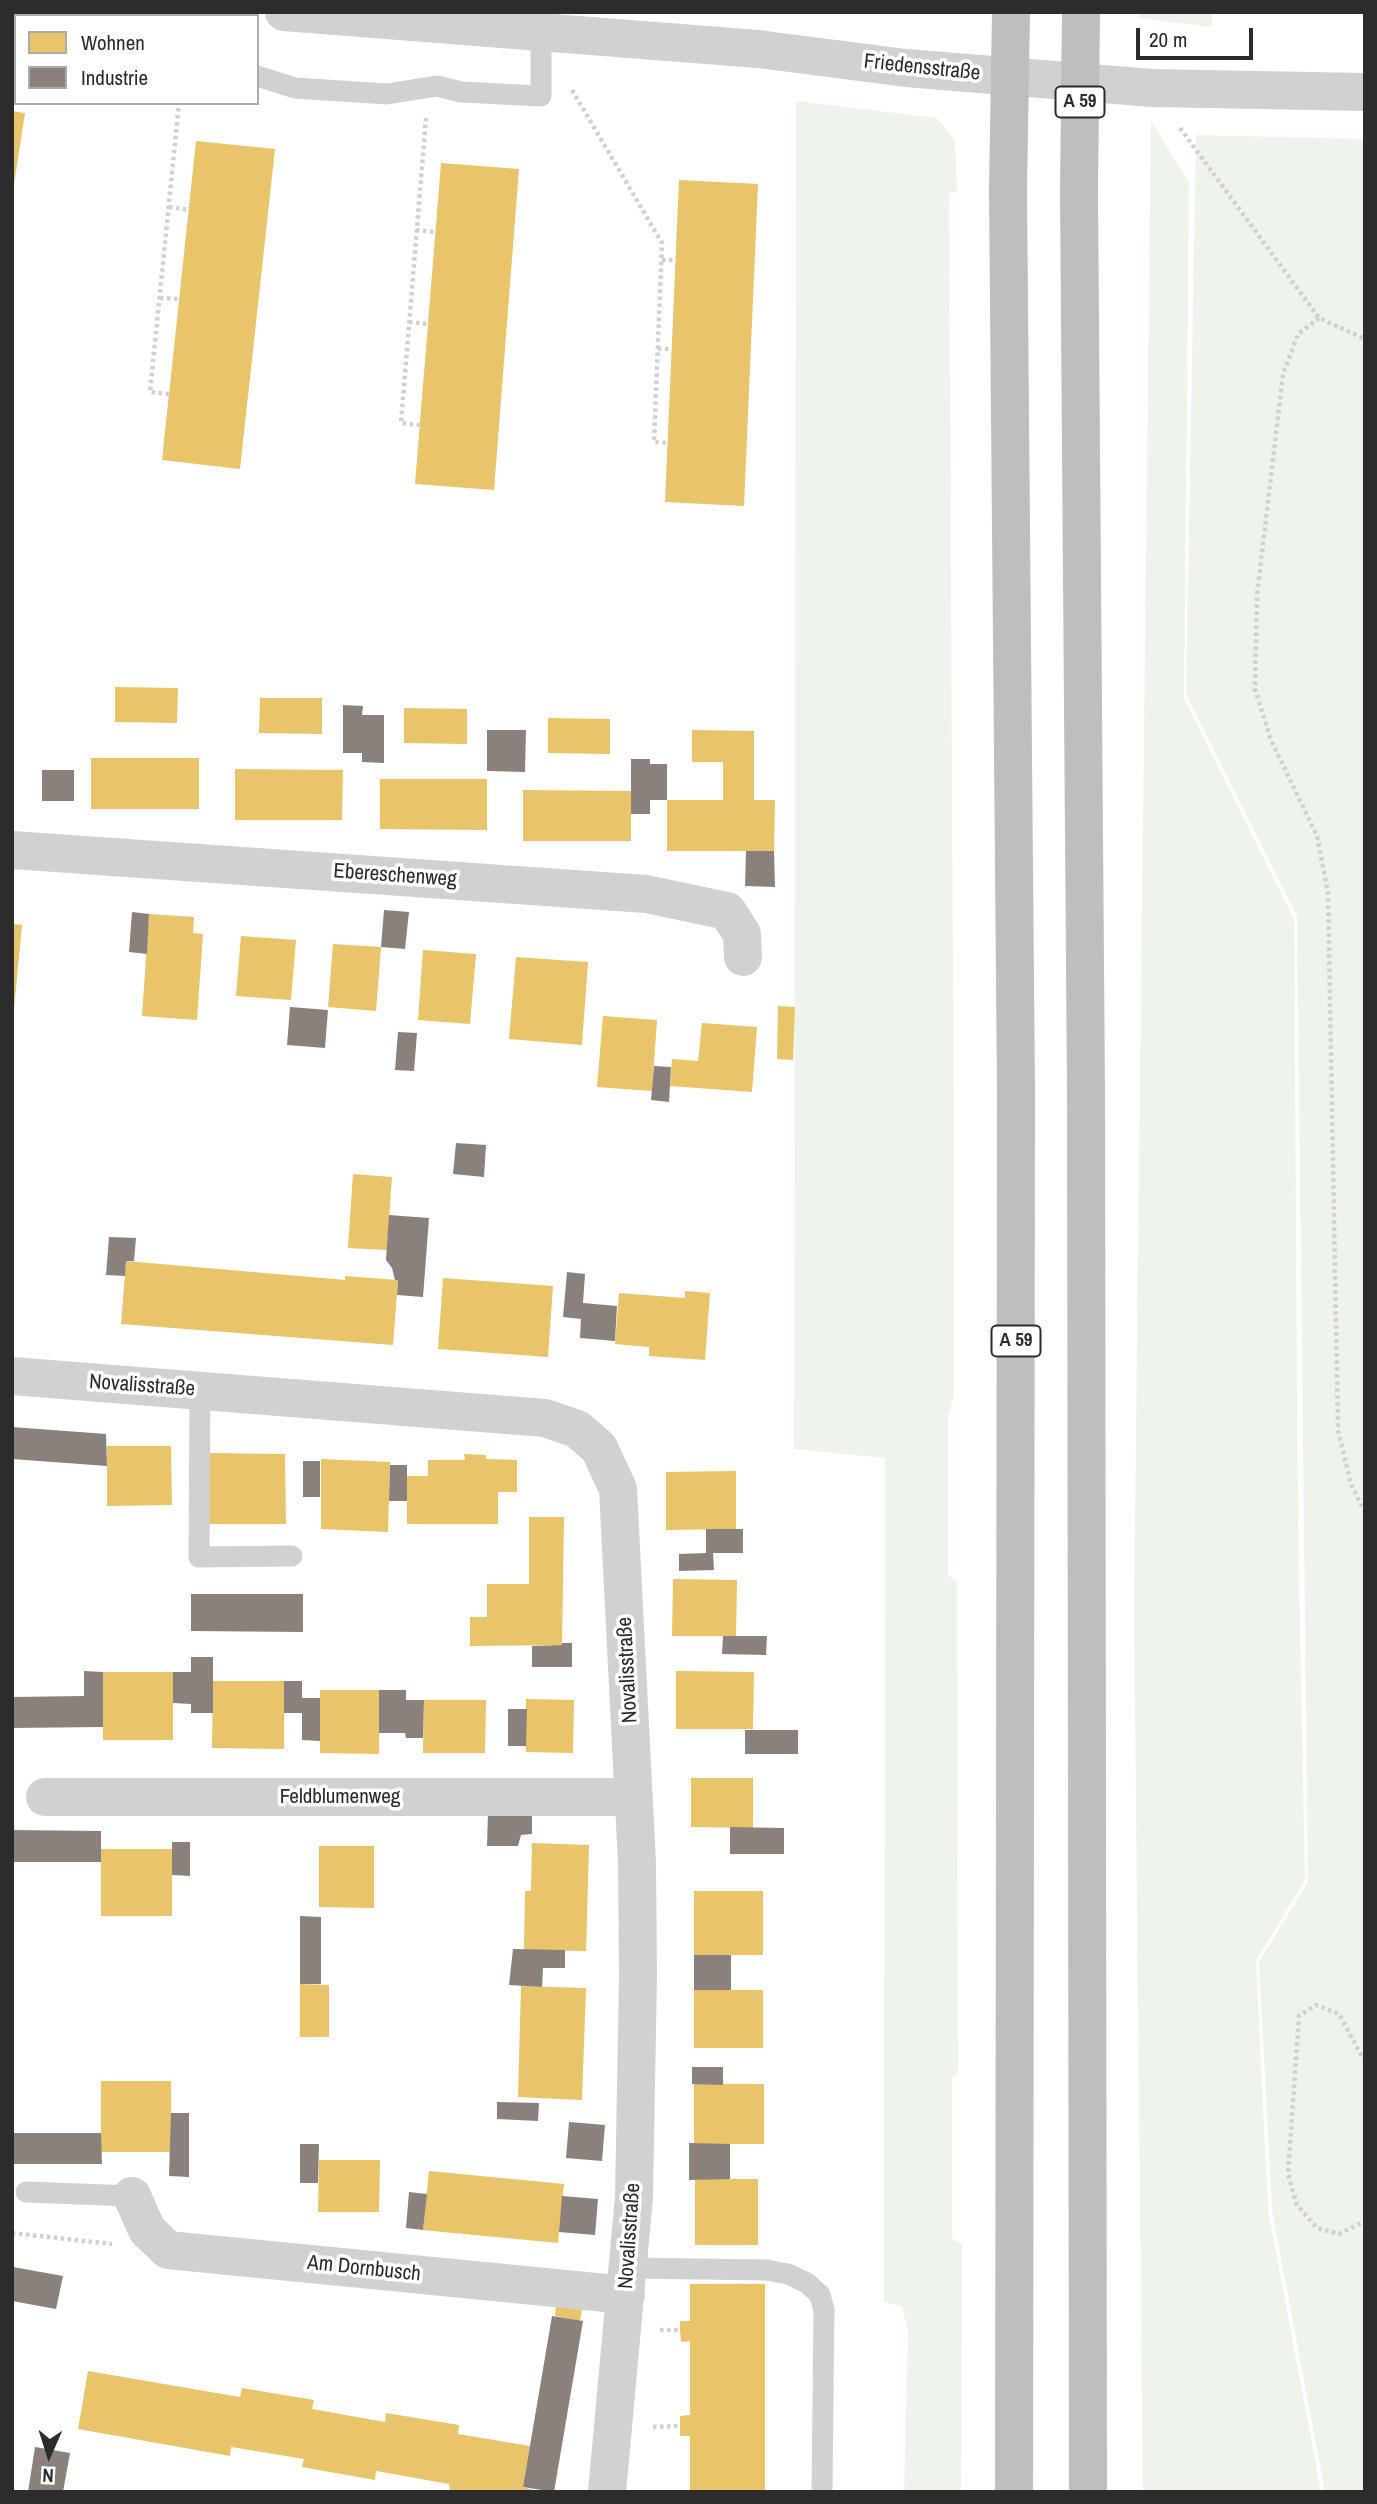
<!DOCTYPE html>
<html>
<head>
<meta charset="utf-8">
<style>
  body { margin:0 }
  #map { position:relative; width:1377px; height:2504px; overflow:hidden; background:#fff; font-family:"Archivo Narrow",sans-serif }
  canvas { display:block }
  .frame { position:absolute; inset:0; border:14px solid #2c2c2c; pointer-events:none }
  .legend { position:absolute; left:14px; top:14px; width:245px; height:91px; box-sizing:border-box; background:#fff; border:2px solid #ababab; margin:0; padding:9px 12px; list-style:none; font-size:21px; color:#2c2c2c }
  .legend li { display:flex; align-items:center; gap:14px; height:35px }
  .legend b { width:35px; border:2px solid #ababab }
  .north { position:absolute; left:14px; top:2420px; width:70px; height:70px; -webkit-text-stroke:5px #fff; paint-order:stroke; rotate:183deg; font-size:19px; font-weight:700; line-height:28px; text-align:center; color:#2c2c2c }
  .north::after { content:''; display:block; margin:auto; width:24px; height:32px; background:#2c2c2c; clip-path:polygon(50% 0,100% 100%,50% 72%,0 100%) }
  .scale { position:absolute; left:1136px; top:28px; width:117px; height:32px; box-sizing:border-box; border:4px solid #2c2c2c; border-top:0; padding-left:9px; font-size:21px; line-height:24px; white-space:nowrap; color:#2c2c2c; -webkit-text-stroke:5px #fff; paint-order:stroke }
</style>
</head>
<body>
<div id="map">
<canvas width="1377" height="2504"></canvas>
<div class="frame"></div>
<ul class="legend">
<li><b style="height:19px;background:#e9c46a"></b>Wohnen</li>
<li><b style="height:19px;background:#8a817c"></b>Industrie</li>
</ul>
<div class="north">N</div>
<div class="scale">20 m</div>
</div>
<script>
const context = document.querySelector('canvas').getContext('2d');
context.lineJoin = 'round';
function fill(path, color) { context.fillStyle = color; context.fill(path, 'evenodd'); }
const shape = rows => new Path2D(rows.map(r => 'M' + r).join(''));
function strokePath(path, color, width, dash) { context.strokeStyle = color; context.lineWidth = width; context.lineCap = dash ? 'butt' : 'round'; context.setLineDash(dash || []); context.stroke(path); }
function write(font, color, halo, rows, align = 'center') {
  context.font = font + ' "Archivo Narrow",sans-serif'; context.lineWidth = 7; context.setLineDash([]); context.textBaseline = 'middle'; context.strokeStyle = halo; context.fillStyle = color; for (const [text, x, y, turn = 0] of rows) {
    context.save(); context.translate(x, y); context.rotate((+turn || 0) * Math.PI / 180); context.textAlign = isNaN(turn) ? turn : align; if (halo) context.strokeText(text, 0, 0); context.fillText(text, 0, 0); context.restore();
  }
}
fill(shape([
  [1139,12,1212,12,1212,27,1139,18],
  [796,101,937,118,955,141,957,192,949,193,954,1164,954,1395,948,1416,948,1575,957,1582,958,2074,952,2077,952,2238,962,2245,961,2492,904,2492,908,2332,902,2307,884,2302,885,1458,794,1449],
  [1151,121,1189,182,1184,698,1294,919,1298,1528,1305,1880,1256,1961,1268,2210,1321,2492,1143,2492,1134,1610],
  [1196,135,1365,139,1365,2492,1325,2492,1272,2210,1259,1962,1308,1882,1297,916,1186,694]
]), '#eef3eb');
fill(shape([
  [12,111,25,113,14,184,12,184],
  [196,141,275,149,240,469,162,460],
  [441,163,519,169,494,490,415,484],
  [679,180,758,184,744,506,665,502],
  [115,687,178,688,177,723,115,722],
  [260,698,322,698,322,734,259,733],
  [404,708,467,709,467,744,404,743],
  [548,718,610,719,610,754,548,753],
  [692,730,754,731,754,800,775,800,774,851,667,851,667,800,723,800,723,762,692,762],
  [91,758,199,758,199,809,91,809],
  [235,769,343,770,342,820,235,820],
  [380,779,487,779,487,830,380,829],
  [523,790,631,791,631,841,523,841],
  [149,914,194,917,193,933,203,934,197,1020,142,1016],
  [12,924,22,925,14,1009,12,1009],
  [241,936,296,940,291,1000,236,996],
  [333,944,381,947,376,1011,328,1007],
  [423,950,476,954,470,1024,418,1020],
  [516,957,588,962,582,1045,509,1039],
  [778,1006,795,1007,793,1060,777,1059],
  [603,1016,657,1020,652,1091,597,1087],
  [702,1023,757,1027,752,1092,670,1086,672,1059,698,1061],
  [353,1174,392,1177,387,1250,348,1248],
  [126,1261,345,1280,345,1276,398,1280,393,1345,121,1324],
  [443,1278,553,1286,548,1357,438,1349],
  [685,1291,710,1293,705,1360,649,1356,649,1347,615,1344,619,1293,685,1298],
  [107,1446,171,1446,172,1505,107,1506],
  [209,1453,285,1454,286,1524,209,1524],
  [464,1454,486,1455,486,1459,517,1460,517,1492,498,1492,498,1524,407,1524,407,1476,428,1476,428,1460,465,1460],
  [321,1459,390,1462,388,1532,321,1529],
  [736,1471,736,1529,666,1530,666,1472],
  [529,1517,564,1517,562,1645,470,1646,470,1617,487,1617,487,1584,529,1584],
  [673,1579,737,1580,736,1636,672,1636],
  [676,1671,754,1672,753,1729,676,1729],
  [103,1672,173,1672,173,1740,103,1740],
  [213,1681,284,1681,284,1749,212,1748],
  [320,1690,379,1690,379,1754,320,1753],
  [526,1699,574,1700,573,1753,526,1752],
  [424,1700,486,1700,485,1753,423,1753],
  [691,1778,753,1778,753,1828,691,1827],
  [532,1843,589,1845,586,1951,524,1950,525,1891,531,1891],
  [319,1846,374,1846,374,1908,319,1907],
  [101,1849,172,1849,172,1916,101,1916],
  [694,1891,763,1891,763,1955,694,1955],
  [300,1984,329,1985,329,2037,300,2037],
  [521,1986,586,1988,582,2100,518,2097],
  [694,1990,763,1990,763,2048,694,2048],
  [101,2081,171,2081,171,2152,101,2152],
  [694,2084,764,2084,764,2144,694,2144],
  [319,2160,380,2160,379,2212,318,2212],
  [429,2171,564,2184,558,2243,423,2230],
  [695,2179,758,2179,758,2245,695,2245],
  [690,2284,765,2284,765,2492,690,2492,690,2436,680,2436,680,2416,690,2415,690,2341,681,2342,680,2330,680,2321,690,2321],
  [556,2304,582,2309,580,2321,555,2316],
  [88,2371,240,2397,242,2388,314,2400,312,2409,385,2422,386,2413,459,2425,458,2434,530,2446,523,2487,541,2492,450,2492,449,2484,376,2471,375,2480,302,2467,304,2459,231,2447,230,2456,78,2429]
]), '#e9c46a');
fill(shape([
  [343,705,363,706,362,715,384,715,384,763,362,762,362,753,343,753],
  [487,730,526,730,525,772,487,771],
  [631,759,650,759,650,764,667,764,667,800,650,800,650,814,631,814],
  [42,770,74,770,74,801,42,801],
  [746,851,774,851,775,887,745,886],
  [384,910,409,912,405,949,381,947],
  [132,912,149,914,147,954,129,952],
  [290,1007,328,1010,325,1048,287,1045],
  [398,1032,417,1033,414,1071,395,1070],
  [654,1066,671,1067,669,1102,651,1100],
  [456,1143,486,1145,484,1177,453,1174],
  [389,1215,429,1218,423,1297,397,1295,398,1280,395,1280,392,1268,386,1260],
  [109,1237,136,1238,134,1261,126,1261,125,1276,106,1275],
  [567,1272,585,1274,583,1303,617,1306,615,1341,580,1338,581,1319,563,1317],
  [12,1427,106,1434,107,1466,12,1459],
  [303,1461,320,1461,320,1497,303,1497],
  [390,1465,407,1465,407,1501,389,1501],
  [706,1529,743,1529,743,1553,713,1553,714,1570,679,1571,679,1554,706,1553],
  [191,1594,303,1594,303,1632,191,1631],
  [723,1636,767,1636,766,1655,722,1654],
  [562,1643,572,1643,572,1667,532,1667,532,1646,562,1645],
  [191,1657,213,1657,213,1713,191,1713,191,1704,173,1703,173,1672,191,1672],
  [84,1671,103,1672,103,1727,12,1728,12,1697,84,1696],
  [284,1681,302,1681,302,1698,320,1698,320,1741,302,1740,302,1713,284,1713],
  [379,1690,406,1690,406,1700,424,1700,423,1738,406,1738,405,1733,379,1733],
  [508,1709,527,1709,526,1746,508,1746],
  [745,1730,798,1730,798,1754,745,1754],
  [488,1812,532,1812,532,1834,521,1835,518,1846,487,1846],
  [730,1827,784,1828,784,1854,730,1854],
  [12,1830,101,1831,101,1862,12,1862],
  [172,1842,190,1842,190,1876,172,1875],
  [300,1916,321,1917,321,1984,300,1984],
  [513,1949,565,1950,565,1968,543,1968,542,1987,509,1985],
  [694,1955,731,1955,731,1990,694,1990],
  [692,2067,723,2067,723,2085,692,2084],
  [497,2102,539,2103,538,2121,497,2119],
  [171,2113,189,2113,189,2177,169,2176],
  [569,2122,605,2125,602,2161,566,2158],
  [12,2133,101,2133,102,2164,12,2164],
  [689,2143,730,2144,730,2179,689,2180],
  [300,2144,319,2144,318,2183,300,2183],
  [409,2192,427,2194,423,2230,406,2228],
  [562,2196,598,2199,595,2235,559,2232],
  [13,2267,63,2276,56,2309,12,2301],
  [552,2316,583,2321,554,2492,523,2487],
  [35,2447,70,2453,63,2492,28,2492]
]), '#8a817c');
strokePath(shape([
  [12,26,16,27],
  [572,90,662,243,654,442,668,443],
  [1180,128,1319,318,1365,339],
  [169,207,189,210],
  [416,230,435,232],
  [662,260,676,260],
  [160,298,180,299],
  [1319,318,1298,334,1283,374,1257,595,1255,689,1271,740,1317,836,1328,893,1338,1430,1351,1484,1365,1512],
  [409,322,428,324],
  [658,349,672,349],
  [169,394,150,392,179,103],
  [420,425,401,423,426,118],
  [1365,2062,1339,2014,1316,2005,1299,2016,1288,2174,1297,2205,1317,2228,1339,2234,1365,2221],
  [12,2233,112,2244],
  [660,2330,680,2330],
  [653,2427,680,2426]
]), '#d1d1d1', 4.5, [3.5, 3.5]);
strokePath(shape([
  [12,62,16,63],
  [257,76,295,88,387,94,437,86,461,92,541,96,541,34],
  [200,1390,199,1557,292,1556],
  [26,2192,132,2196],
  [629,2268,766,2270,788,2274,807,2283,820,2295,824,2310,822,2492]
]), '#d1d1d1', 21);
strokePath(shape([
  [284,12,758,49,906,68,1152,88,1365,92],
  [12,850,646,894,727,911,742,934,743,957],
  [12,1376,545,1418,577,1429,599,1448,618,1489,637,1863,638,1975,634,2197,607,2492],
  [45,1797,634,1797],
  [132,2196,147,2230,168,2250,626,2295]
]), '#d1d1d1', 38);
strokePath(shape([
  [1008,190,1016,1092,1014,2492],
  [1079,192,1086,1090,1088,2492]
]), '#bebebe', 38);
strokePath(shape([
  [1008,190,1011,12],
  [1079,192,1081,12]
]), '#bebebe', 38);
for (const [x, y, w] of [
  [1080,102,49],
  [1016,1341,49]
]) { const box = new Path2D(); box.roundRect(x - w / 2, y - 15.5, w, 31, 5); context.fillStyle = '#fff'; context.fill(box); strokePath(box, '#2c2c2c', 2); }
write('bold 19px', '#2c2c2c', null, [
  ["A 59",1080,102],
  ["A 59",1016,1341]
]);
write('21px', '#2c2c2c', '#fff', [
  ["Friedensstraße",922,68,6],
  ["Ebereschenweg",395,876,4],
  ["Novalisstraße",142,1386,4],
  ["Novalisstraße",628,1670,-93],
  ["Feldblumenweg",340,1797],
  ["Novalisstraße",630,2236,-86],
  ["Am Dornbusch",364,2269,6]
]);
</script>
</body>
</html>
